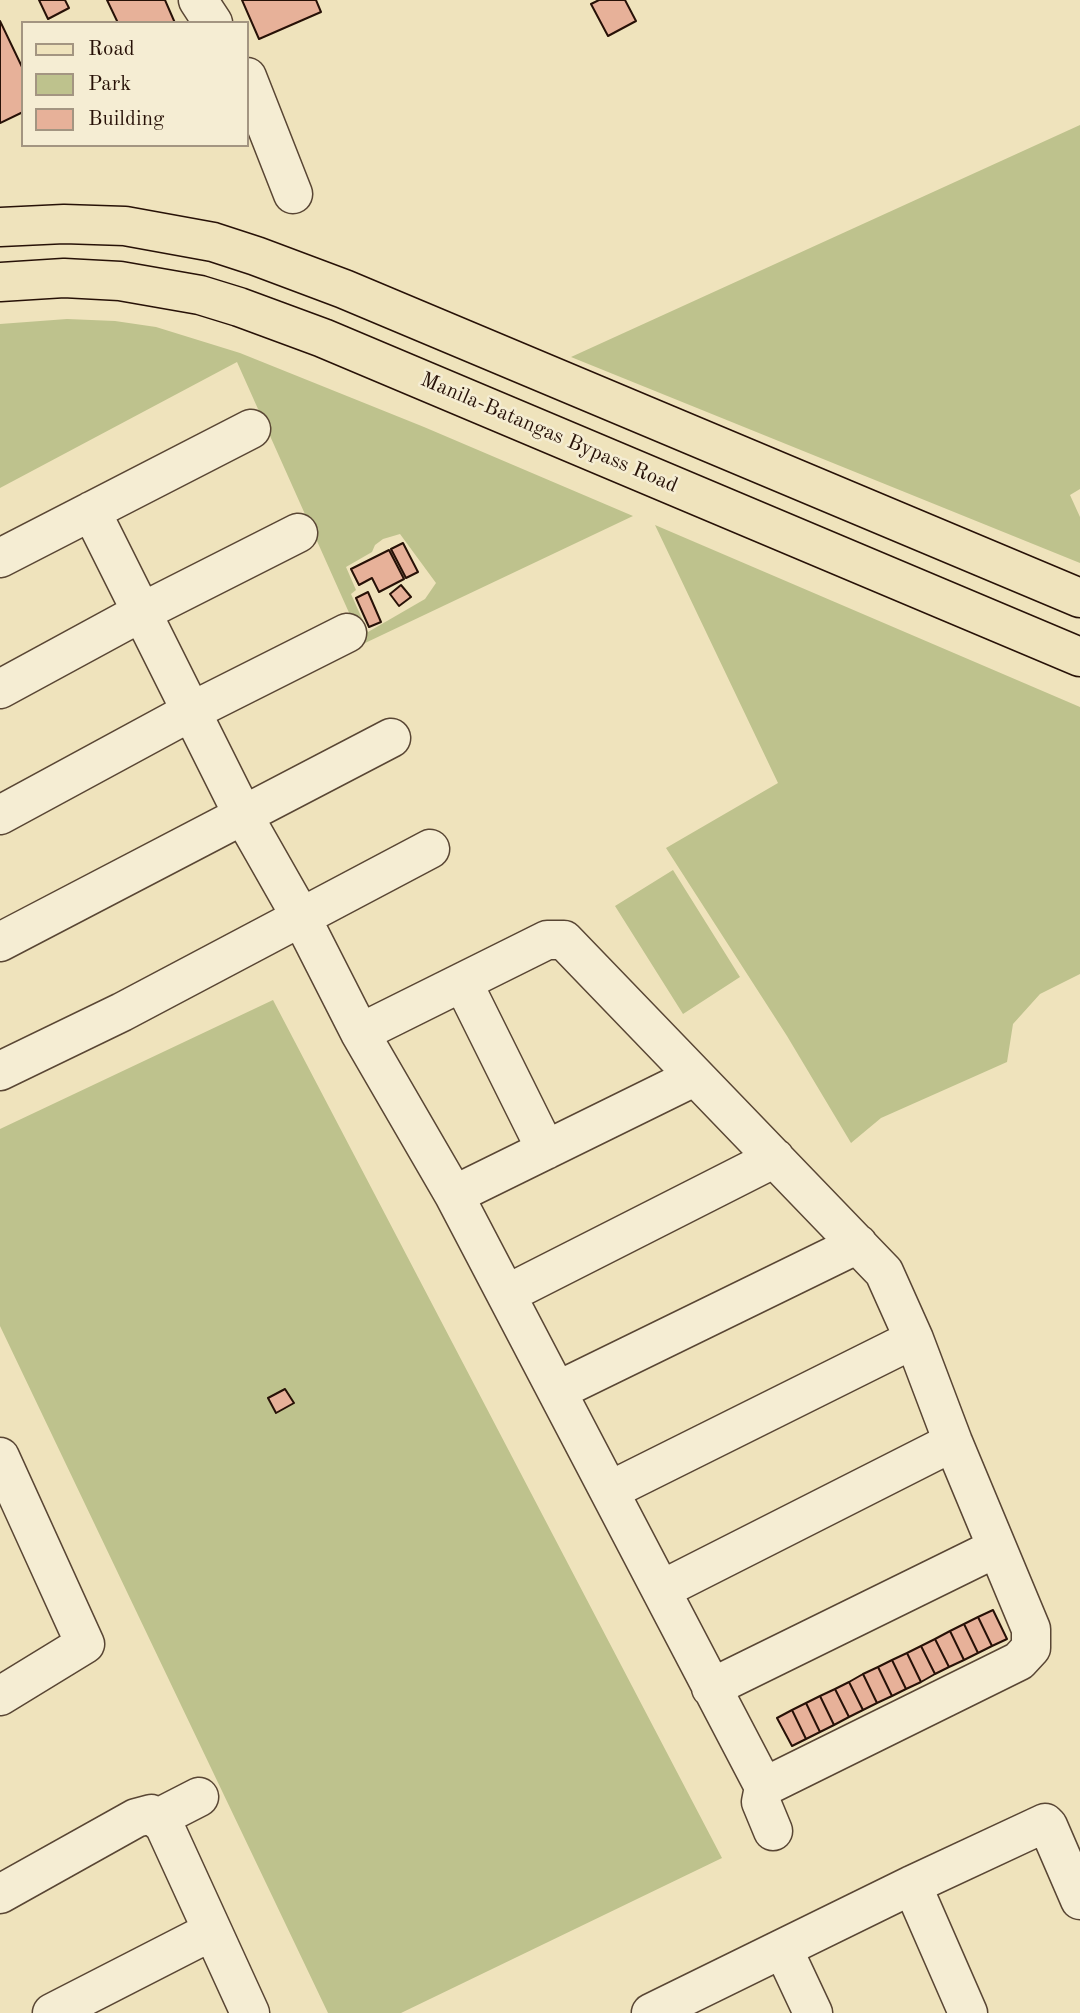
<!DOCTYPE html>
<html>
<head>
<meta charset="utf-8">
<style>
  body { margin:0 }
  #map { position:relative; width:1080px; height:2013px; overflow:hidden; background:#efe3bc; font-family:"Old Standard TT",serif }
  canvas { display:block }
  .legend { position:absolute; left:21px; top:21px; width:228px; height:126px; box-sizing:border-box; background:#f5edd3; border:2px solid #a39581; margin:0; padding:9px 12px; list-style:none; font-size:21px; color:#271107 }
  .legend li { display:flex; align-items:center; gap:14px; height:35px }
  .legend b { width:35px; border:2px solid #a39581 }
</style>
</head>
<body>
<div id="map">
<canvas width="1080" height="2013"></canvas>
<ul class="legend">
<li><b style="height:9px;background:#efe3bc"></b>Road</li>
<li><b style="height:19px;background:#bec28d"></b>Park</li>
<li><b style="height:19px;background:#e7b199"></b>Building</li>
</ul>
</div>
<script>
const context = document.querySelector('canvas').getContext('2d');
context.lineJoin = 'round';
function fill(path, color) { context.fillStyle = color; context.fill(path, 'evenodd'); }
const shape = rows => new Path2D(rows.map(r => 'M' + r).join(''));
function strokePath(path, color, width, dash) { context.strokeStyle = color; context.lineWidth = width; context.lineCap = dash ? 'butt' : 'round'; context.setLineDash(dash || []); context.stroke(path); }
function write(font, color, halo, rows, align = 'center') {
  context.font = font + ' "Old Standard TT",serif'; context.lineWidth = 5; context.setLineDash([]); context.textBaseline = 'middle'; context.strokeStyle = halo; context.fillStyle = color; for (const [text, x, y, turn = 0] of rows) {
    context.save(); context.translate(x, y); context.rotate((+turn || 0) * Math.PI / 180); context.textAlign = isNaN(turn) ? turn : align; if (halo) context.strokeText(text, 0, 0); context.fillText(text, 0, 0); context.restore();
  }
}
fill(shape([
  [1080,125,1080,489,1070,495,1080,517,1080,563,571,357],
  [67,319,115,321,156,327,240,353,424,427,633,516,363,644,237,362,0,488,0,324],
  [400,534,436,583,425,599,368,632,351,594,356,590,346,567,372,552,375,545,383,539],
  [655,525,1080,707,1080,974,1040,994,1013,1024,1007,1062,881,1118,851,1143,787,1036,666,848,778,783],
  [673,870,740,977,683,1014,615,906],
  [273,1000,722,1858,401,2013,328,2013,0,1326,0,1129]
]), '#bec28d');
const building = shape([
  [39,0,65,0,69,8,48,19,39,0],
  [107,0,165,0,175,23,118,23,107,0],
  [242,0,316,0,321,12,259,39,242,0],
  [599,0,625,0,636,21,608,36,591,4,599,0],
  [0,21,23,69,23,112,0,123,0,21],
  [403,543,418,572,406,578,391,549,403,543],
  [389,550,404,579,379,592,372,578,359,585,351,569,389,550],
  [401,585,411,597,399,606,390,594,401,585],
  [368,592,381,622,369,627,356,598,368,592],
  [285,1389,294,1403,276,1413,268,1398,285,1389],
  [993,1610,1007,1639,992,1646,978,1617,993,1610],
  [978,1617,992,1646,978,1653,964,1624,978,1617],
  [964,1624,978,1653,964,1660,950,1631,964,1624],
  [950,1631,964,1660,949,1667,935,1639,950,1631],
  [935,1639,949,1667,935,1674,921,1646,935,1639],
  [921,1646,935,1674,921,1682,907,1653,921,1646],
  [907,1653,921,1682,906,1689,892,1660,907,1653],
  [892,1660,906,1689,892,1696,878,1667,892,1660],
  [878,1667,892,1696,877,1703,863,1674,878,1667],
  [863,1674,877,1703,863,1710,849,1682,863,1674],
  [849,1682,863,1710,849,1717,835,1689,849,1682],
  [835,1689,849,1717,834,1725,820,1696,835,1689],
  [820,1696,834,1725,820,1732,806,1703,820,1696],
  [806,1703,820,1732,806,1739,792,1710,806,1703],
  [792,1710,806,1739,792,1746,777,1718,792,1710]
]);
fill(building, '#e7b199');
strokePath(building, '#271107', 2);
const minor = shape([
  [198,0,213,23],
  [247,77,293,194],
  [91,511,243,815,301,917,360,1033,454,1195,764,1787,761,1802,773,1831],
  [0,558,251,429],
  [0,689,140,613,298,533],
  [0,815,192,711,347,633],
  [0,942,391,738],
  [463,983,546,1150],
  [360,1033,547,940,564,940,884,1272,914,1339,953,1442,1031,1629,1031,1648,1019,1661,764,1787],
  [0,1071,122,1012,430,849],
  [454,1195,694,1077],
  [507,1294,775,1158],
  [557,1391,858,1244],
  [0,1457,85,1644,0,1696],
  [609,1491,914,1339],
  [661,1590,953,1442],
  [711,1688,996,1548],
  [158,1818,199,1797],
  [912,1885,968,2013],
  [0,1894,136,1818,151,1814,164,1825,250,2013],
  [783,1949,813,2013],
  [52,2013,212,1931],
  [651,2013,912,1885,1045,1823,1048,1826,1080,1900]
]);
const major = shape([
  [0,227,64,224,125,226,213,242,256,256,344,289,1080,598],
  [0,282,64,278,120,281,200,295,239,307,323,338,1080,657]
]);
strokePath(minor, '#594634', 41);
strokePath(major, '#271107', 41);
strokePath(minor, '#f5edd3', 38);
strokePath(major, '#efe3bc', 38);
write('21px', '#271107', '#f5edd3', [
  ["Manila-Batangas Bypass Road",549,433,23]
]);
</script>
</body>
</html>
